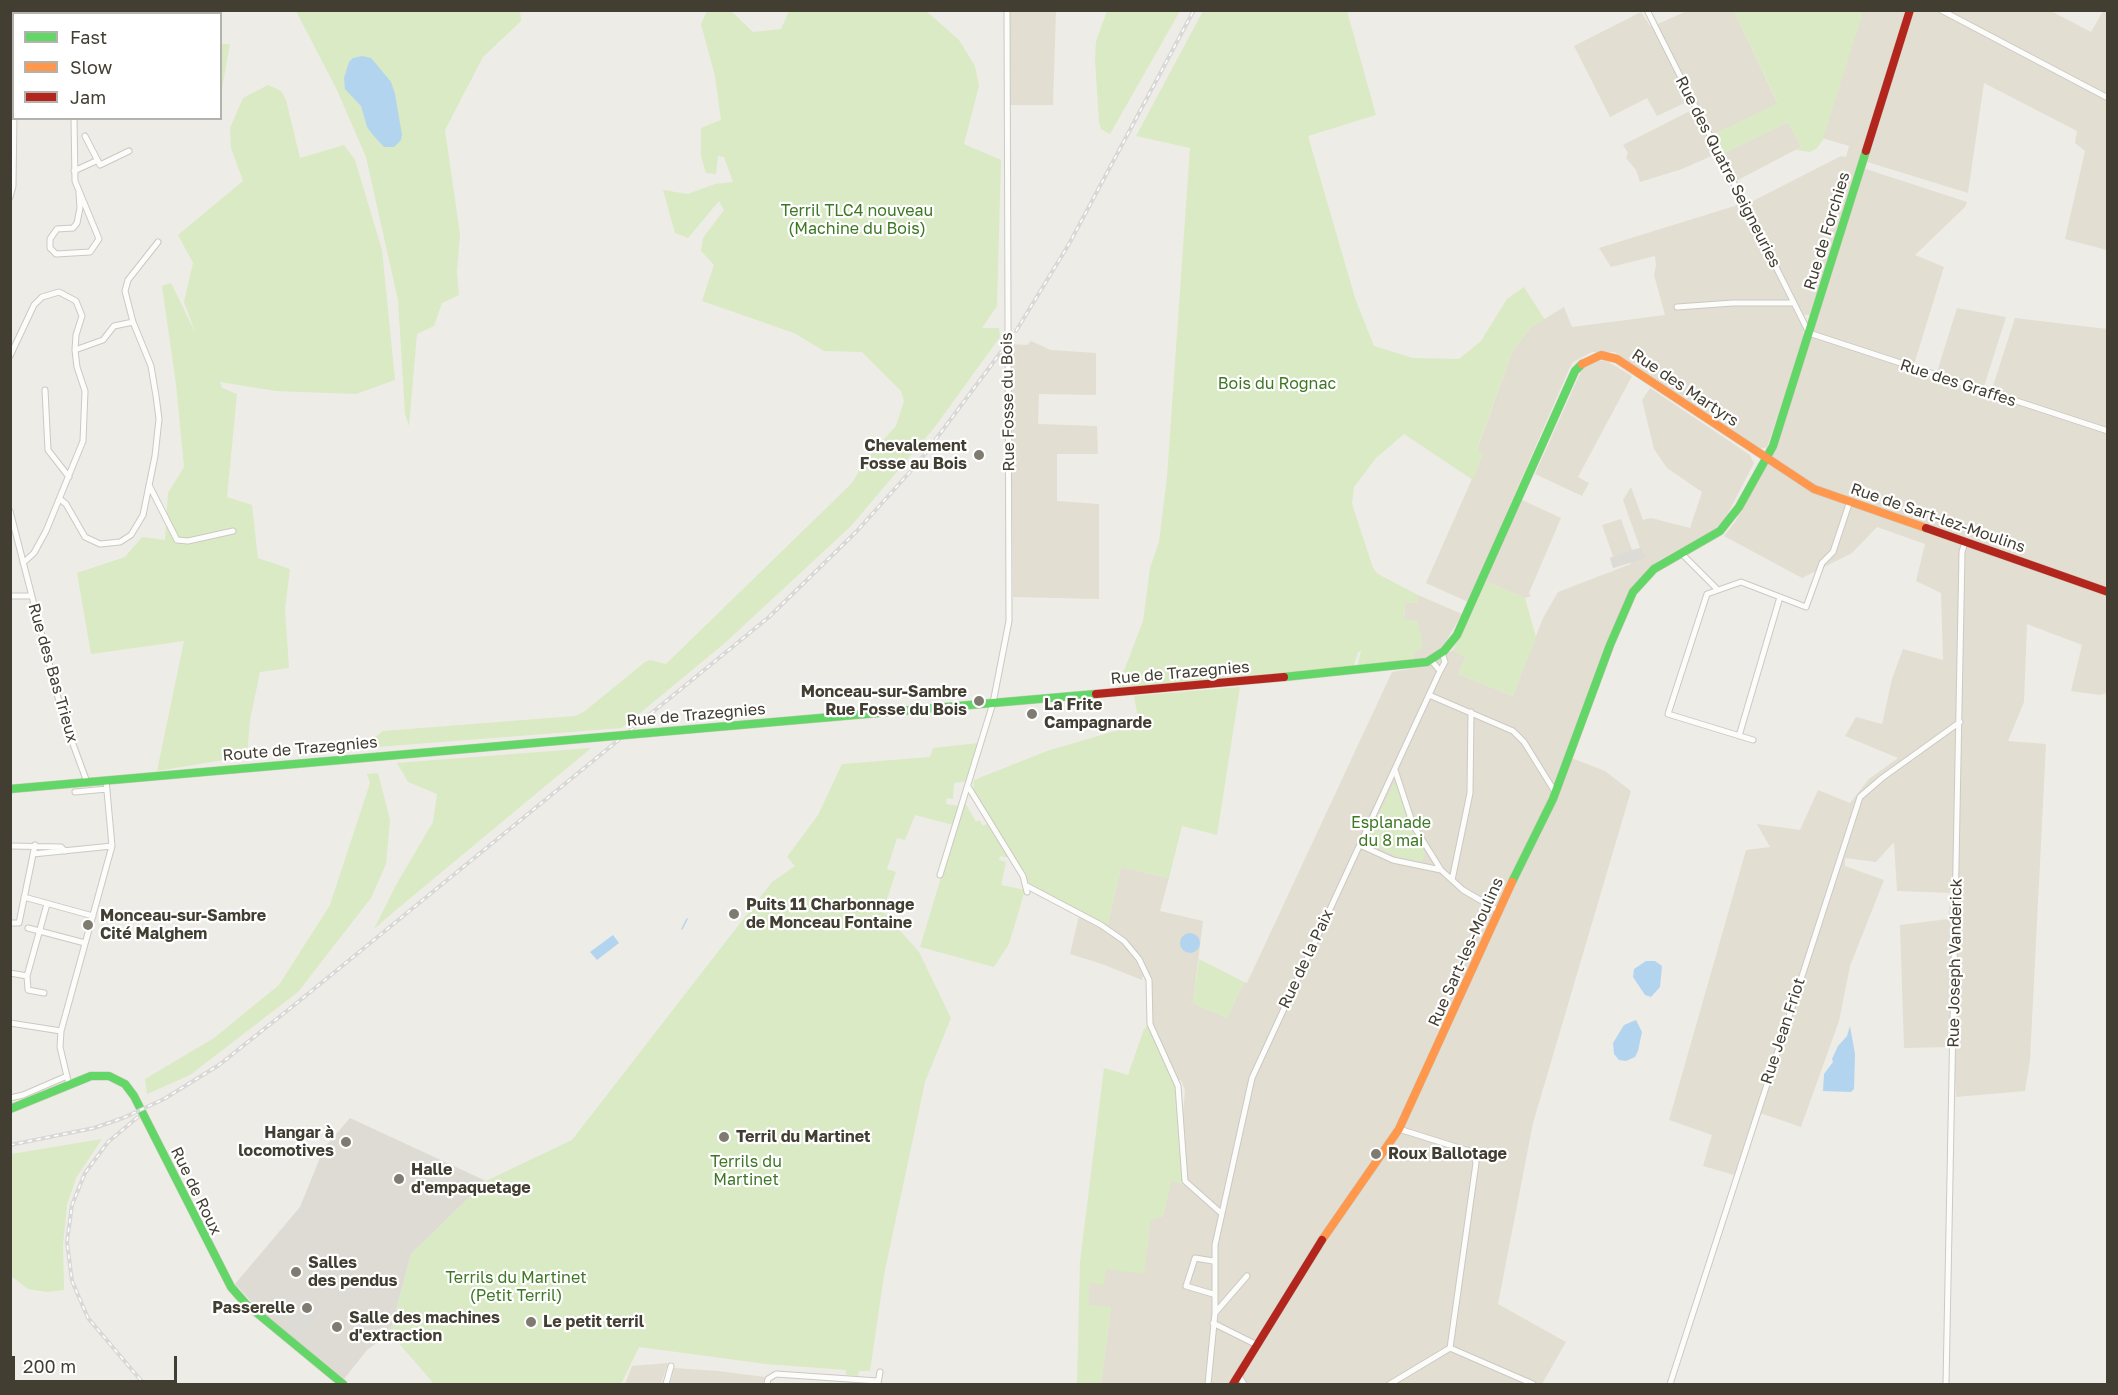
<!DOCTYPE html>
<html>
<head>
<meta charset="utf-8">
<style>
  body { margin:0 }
  #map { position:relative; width:2118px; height:1395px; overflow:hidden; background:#eeece6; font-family:"Golos Text",sans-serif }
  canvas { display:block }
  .frame { position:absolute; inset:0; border:12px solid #433e32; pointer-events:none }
  .legend { position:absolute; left:12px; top:12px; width:210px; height:108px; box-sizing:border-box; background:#fff; border:2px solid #b4b2ad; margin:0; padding:8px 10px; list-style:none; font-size:18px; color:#433e32 }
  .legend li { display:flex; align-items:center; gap:12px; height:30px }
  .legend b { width:30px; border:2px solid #b4b2ad }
  .scale { position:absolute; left:12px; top:1356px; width:165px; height:27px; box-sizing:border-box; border:3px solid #433e32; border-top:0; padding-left:8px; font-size:18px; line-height:21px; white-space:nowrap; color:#433e32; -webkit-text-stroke:4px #fff; paint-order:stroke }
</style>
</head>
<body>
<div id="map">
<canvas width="2118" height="1395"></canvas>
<div class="frame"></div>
<ul class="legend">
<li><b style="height:8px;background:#63d668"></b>Fast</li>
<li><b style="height:8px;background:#ff974d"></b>Slow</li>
<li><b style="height:8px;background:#b3261e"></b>Jam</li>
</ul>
<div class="scale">200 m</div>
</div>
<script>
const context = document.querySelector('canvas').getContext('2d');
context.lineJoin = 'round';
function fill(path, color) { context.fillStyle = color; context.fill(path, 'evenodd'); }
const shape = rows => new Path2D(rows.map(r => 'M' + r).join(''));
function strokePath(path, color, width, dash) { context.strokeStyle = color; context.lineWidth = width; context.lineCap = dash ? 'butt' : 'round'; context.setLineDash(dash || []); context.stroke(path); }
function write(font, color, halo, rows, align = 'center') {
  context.font = font + ' "Golos Text",sans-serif'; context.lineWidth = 4.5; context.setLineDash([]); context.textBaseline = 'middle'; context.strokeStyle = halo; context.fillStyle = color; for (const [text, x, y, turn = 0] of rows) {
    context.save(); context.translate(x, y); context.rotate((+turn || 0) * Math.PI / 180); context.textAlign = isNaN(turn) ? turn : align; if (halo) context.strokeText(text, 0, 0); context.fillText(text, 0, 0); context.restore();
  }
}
fill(shape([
  [1007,11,1056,11,1053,105,1007,105],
  [1687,11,1734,11,1778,104,1708,137,1716,154,1682,169,1640,182,1636,170,1626,158,1628,153,1623,145,1692,110,1689,101,1657,116,1647,98,1610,117,1574,46,1641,12,1651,27],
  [1863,11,2051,11,2091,32,2103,11,2107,13,2107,250,2065,239,2085,151,2075,143,2077,131,1984,83,1968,193,1861,160,1811,315,1804,315,1747,204,1841,156,1846,157,1849,146,1822,138],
  [1788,122,1801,147,1736,181,1722,154],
  [1863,168,1967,202,1965,207,1915,255,1944,267,1912,371,1935,378,1957,308,2006,317,1982,393,1990,395,2015,318,2107,329,2107,693,2100,695,2071,691,2082,645,2027,624,2024,702,2008,741,2046,744,2030,1060,2025,1091,1956,1097,1953,1047,1904,1048,1900,925,1948,919,1951,893,1897,891,1894,842,1876,862,1845,858,1845,866,1884,880,1850,966,1839,1021,1801,1127,1757,1112,1734,1175,1703,1166,1712,1135,1669,1120,1746,850,1770,847,1757,824,1800,830,1818,790,1850,803,1869,779,1898,758,1845,736,1856,717,1882,724,1892,679,1903,649,1943,660,1941,593,1916,581,1925,544,1877,527,1852,553,1802,578,1724,536,1735,522,1774,453],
  [1741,204,1803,329,1804,339,1767,447,1760,449,1614,352,1592,352,1573,362,1570,367,1468,602,1426,583,1483,454,1477,450,1513,350,1531,327,1564,307,1572,327,1665,315,1654,275,1656,266,1655,256,1611,267,1599,248],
  [1031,341,1051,350,1096,353,1096,395,1039,394,1038,424,1097,426,1098,454,1057,454,1057,501,1099,504,1099,599,1013,597,1010,344,1027,345],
  [1605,360,1632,376,1578,477,1589,483,1582,496,1535,474,1582,369,1592,362],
  [1650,388,1750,455,1754,463,1725,519,1715,529,1658,561,1659,566,1636,587,1569,757,1605,771,1631,791,1533,1123,1498,1304,1566,1342,1542,1384,1101,1384,1111,1307,1089,1306,1089,1283,1106,1269,1151,1219,1163,1216,1171,1180,1185,1185,1187,1177,1183,1114,1185,1090,1181,1080,1178,1081,1152,1026,1150,987,1141,961,1130,944,1107,927,1121,867,1169,878,1160,911,1203,921,1193,1003,1227,1018,1244,982,1247,983,1392,672,1426,666,1453,650,1466,657,1458,674,1513,696,1543,618,1558,592,1631,564,1631,562,1613,568,1610,558,1613,556,1602,525,1621,519,1632,550,1640,548,1623,500,1631,487,1643,520,1651,518,1690,528,1702,492,1667,468,1654,449,1642,400],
  [1520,499,1561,518,1529,593,1531,596,1525,598,1484,581],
  [1418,595,1462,614,1442,648,1425,659,1412,662,1415,652,1404,620,1405,602,1417,603],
  [1079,916,1101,927,1131,949,1144,973,1142,980,1102,964,1070,954],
  [668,1363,661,1384,625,1384,632,1366],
  [674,1368,718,1371,765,1377,763,1384,670,1384]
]), '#e3ded2');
fill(shape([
  [350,1118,486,1181,411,1254,390,1333,367,1350,344,1379,259,1310,235,1284,300,1207,324,1148]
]), '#dedbd4');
fill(shape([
  [296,11,520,11,521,21,483,57,445,130,460,234,457,272,459,295,442,303,434,326,417,334,409,426,405,414,398,300,366,157,337,90],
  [926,11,959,40,975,66,979,86,964,144,1001,160,997,306,982,328,999,328,1000,337,934,428,851,526,726,642,622,728,377,747,375,737,383,731,575,716,585,711,645,662,650,660,666,664,852,483,867,458,896,426,904,401,901,391,862,352,824,351,794,333,702,301,714,265,701,251,703,238,724,210,719,201,688,238,675,233,663,190,688,194,715,184,733,182,724,157,718,156,716,174,706,173,701,156,701,128,721,120,715,76,701,24,707,11,731,11,753,32,781,29,789,11],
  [1107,11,1180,11,1110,134,1101,129,1099,122,1095,60,1096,41],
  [1203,11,1347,11,1376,115,1308,136,1355,298,1374,346,1413,358,1459,359,1481,341,1507,299,1524,287,1545,320,1531,327,1513,350,1477,449,1483,454,1473,480,1404,434,1376,458,1354,487,1352,504,1373,568,1378,574,1418,595,1417,603,1405,602,1404,620,1417,620,1423,647,1415,652,1412,662,1357,668,1361,651,1358,652,1353,668,1117,689,1143,621,1150,568,1159,542,1167,477,1190,148,1136,136],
  [1734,11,1863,11,1823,140,1816,149,1810,152,1796,150,1801,147,1788,122,1722,154,1714,134,1778,103],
  [221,44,230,44,221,94,220,94],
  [268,85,281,91,286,100,300,158,344,145,355,160,382,250,395,380,356,394,276,391,220,382,222,388,237,394,227,497,252,505,258,558,290,569,285,609,289,668,260,672,250,720,247,756,157,771,184,641,91,654,77,573,125,557,142,537,165,540,168,493,184,467,176,384,162,286,171,283,196,334,184,302,193,263,178,235,243,181,231,148,230,128,243,98],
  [1484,581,1525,598,1536,637,1513,696,1458,674,1466,657,1453,650],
  [1240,687,1217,835,1182,826,1169,878,1121,867,1107,927,1030,885,973,790,974,780,1047,751,1139,724,1134,696],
  [978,743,968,781,954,783,953,799,947,798,946,804,959,806,953,825,915,815,905,840,897,838,887,869,896,872,883,911,919,952,951,1018,925,1082,884,1275,870,1371,859,1371,858,1376,846,1375,846,1370,766,1364,639,1347,621,1384,434,1384,390,1333,411,1254,486,1181,572,1140,772,882,795,866,787,857,818,815,842,764,930,757,933,748],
  [591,748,396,910,374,929,396,885,433,822,437,794,408,782,397,763],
  [378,773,390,820,386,864,371,898,298,992,190,1075,147,1094,145,1079,214,1038,279,985,330,905,370,783,367,774],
  [1393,784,1399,786,1407,821,1425,852,1422,862,1398,857,1366,842],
  [964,801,976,822,979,820,983,826,987,824,1009,858,1000,856,999,860,1006,862,1001,885,1025,890,1009,944,994,967,920,947],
  [1199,959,1244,982,1227,1018,1193,1003],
  [1149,1024,1177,1090,1182,1180,1185,1185,1171,1181,1163,1216,1151,1219,1144,1274,1106,1269,1104,1285,1089,1283,1089,1305,1111,1307,1101,1384,1077,1384,1080,1262,1104,1068,1128,1075,1144,1029],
  [102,1139,76,1178,67,1205,63,1245,64,1290,47,1292,28,1289,11,1276,11,1154]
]), '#d9eac4');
fill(shape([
  [1640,548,1646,558,1613,568,1610,558],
  [304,1300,319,1307,302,1339,290,1328]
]), '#dddbd6');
fill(shape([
  [362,56,371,58,377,65,391,82,395,94,402,135,401,140,394,147,384,147,373,135,367,127,361,106,345,89,344,78,349,62,353,58],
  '1180 943a10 10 0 1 1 20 0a10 10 0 1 1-20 0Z',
  [613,935,619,943,597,960,590,952],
  [1646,961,1655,961,1662,966,1660,987,1651,997,1645,995,1633,977,1634,969],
  [1636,1020,1642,1032,1638,1051,1635,1057,1626,1061,1619,1060,1614,1054,1613,1043,1624,1025],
  [1850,1026,1855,1054,1854,1089,1851,1092,1823,1091,1824,1074,1833,1062,1832,1059,1838,1046,1847,1036]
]), '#b3d4ef');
strokePath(shape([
  [682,929,687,919]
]), '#b3d4ef', 1.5);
const street = shape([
  [74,10,74,14],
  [1647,10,1809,333,2108,431],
  [1941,10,2108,98],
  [10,66,14,66],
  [74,118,75,181,99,239,90,252,56,254,50,248,50,239,57,229,73,228,77,223,80,208,79,193],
  [85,136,100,165,129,151],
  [74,171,96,161],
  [10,197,13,186,14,114],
  [1677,307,1733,303,1794,303],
  [133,322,125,291,128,280,158,242],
  [10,356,34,305,42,297,59,292,76,301,82,316,76,335,75,350,77,367,85,391,83,441,46,531,34,553,23,563],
  [45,390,48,450,69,477],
  [149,485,177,540,188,541,233,531],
  [60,499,66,504,85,537,100,544,120,542,131,535,143,515,155,456,159,419,156,396,151,366,133,322,114,326,103,340,75,350],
  [10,511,63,717,87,782],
  [1682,554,1717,589],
  [10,596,30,596],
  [1431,660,1440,671,1445,662,1442,653],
  [1429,695,1513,731,1524,742,1555,792],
  [1739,736,1780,597],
  [1753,740,1668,714,1707,594,1741,582,1806,607,1822,563,1833,552,1850,501],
  [1395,770,1413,825,1441,870],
  [969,788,1023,876,1027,892],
  [75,792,107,789],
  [1360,845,1393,860,1441,870,1463,890,1499,911],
  [10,846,61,847,65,851],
  [33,854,112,846],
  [940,875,993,703,1009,621,1007,10],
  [1452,880,1470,793,1471,712],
  [1027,886,1101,925,1124,941,1139,959,1149,980,1150,1024,1178,1086,1185,1181,1221,1213],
  [24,897,93,916],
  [10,923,19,923,35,845],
  [28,928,85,943],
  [10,973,27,976,47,904],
  [27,976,28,990,44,993],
  [10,1023,61,1031],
  [69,1085,60,1047,61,1031,112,846,106,780],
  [10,1098,23,1095,67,1076],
  [1213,1261,1195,1258,1186,1286,1213,1294],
  [1215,1313,1247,1276],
  [1213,1323,1257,1345],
  [1450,1348,1533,1384],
  [1239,1376,1244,1384],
  [878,1383,880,1372],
  [666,1384,671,1366],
  [767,1384,768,1379,776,1374,878,1381],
  [1208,1384,1215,1313,1215,1245,1252,1078,1440,671],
  [1390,1384,1450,1348,1476,1163,1474,1155,1469,1151,1399,1129],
  [1670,1384,1860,797,1882,778,1960,722],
  [1946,1384,1962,552,1965,542]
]);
const fast = shape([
  [1284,677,1427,662,1444,651,1457,635,1575,371,1582,364],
  [648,733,1096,694],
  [10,789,591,738],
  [1512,882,1553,799,1610,645,1633,592,1654,569,1720,531,1739,507,1773,446,1866,151],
  [10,1109,91,1076,109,1076,125,1084,134,1096,231,1287,246,1304,343,1384]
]);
const slow = shape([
  [1582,364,1601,355,1617,359,1814,489,1926,528],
  [1322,1240,1399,1129,1512,882]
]);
const jam = shape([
  [1866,151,1910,10],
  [1926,528,2108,592],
  [1096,694,1284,677],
  [1233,1384,1322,1240]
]);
strokePath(street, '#ccc9c3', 7);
strokePath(fast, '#cecabc', 9);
strokePath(slow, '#cecabc', 9);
strokePath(jam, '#cecabc', 9);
strokePath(street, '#fcfcfb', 5);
strokePath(fast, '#63d668', 8);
strokePath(slow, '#ff974d', 8);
strokePath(jam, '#b3261e', 8);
const rail = shape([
  [1016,331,1069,244,1194,10],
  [138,1117,108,1142,85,1173,72,1205,67,1242,72,1281,88,1318,144,1384],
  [10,1145,94,1128,123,1118,164,1099,219,1065,298,1002,769,617,856,532,918,463,1001,352]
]);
strokePath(rail, '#d8d8d7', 4);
strokePath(rail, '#fff', 1.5, [4.5]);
const fastBridge = shape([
  [591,738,648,733]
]);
strokePath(fastBridge, '#cecabc', 9, []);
strokePath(fastBridge, '#63d668', 8);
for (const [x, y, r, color] of [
  [979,455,6,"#7f7b71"],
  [979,701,6,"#7f7b71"],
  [1032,714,6,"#7f7b71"],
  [734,914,6,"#7f7b71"],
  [88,925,6,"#7f7b71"],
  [724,1137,6,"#7f7b71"],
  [346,1142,6,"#7f7b71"],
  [1376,1154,6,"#7f7b71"],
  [399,1179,6,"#7f7b71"],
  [296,1272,6,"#7f7b71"],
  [307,1308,6,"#7f7b71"],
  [531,1322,6,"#7f7b71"],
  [337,1327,6,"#7f7b71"]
]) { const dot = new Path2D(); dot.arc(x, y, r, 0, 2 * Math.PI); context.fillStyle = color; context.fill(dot); strokePath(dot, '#fff', 2); }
write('16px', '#433e32', '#fff', [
  ["Rue des Quatre Seigneuries",1728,172,63],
  ["Rue de Forchies",1827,231,-73],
  ["Rue des Graffes",1958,383,18],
  ["Rue des Martyrs",1685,388,34],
  ["Rue Fosse du Bois",1008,402,-91],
  ["Rue de Sart-lez-Moulins",1938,518,19],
  ["Rue des Bas Trieux",53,673,74],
  ["Rue de Trazegnies",1180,673,-5],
  ["Rue de Trazegnies",696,715,-5],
  ["Route de Trazegnies",300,749,-5],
  ["Rue Sart-les-Moulins",1466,952,-66],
  ["Rue de la Paix",1306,959,-65],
  ["Rue Joseph Vanderick",1955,963,-89],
  ["Rue Jean Friot",1783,1031,-72],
  ["Rue de Roux",196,1191,64]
]);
write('16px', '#3e7724', '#fff', [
  ["Terril TLC4 nouveau",857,211],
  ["(Machine du Bois)",857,229],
  ["Bois du Rognac",1277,384],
  ["Esplanade",1391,823],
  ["du 8 mai",1391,841],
  ["Terrils du",746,1162],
  ["Martinet",746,1180],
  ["Terrils du Martinet",516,1278],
  ["(Petit Terril)",516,1296]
]);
write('bold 16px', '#433e32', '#fff', [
  ["Chevalement",967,446,"right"],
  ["Fosse au Bois",967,464,"right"],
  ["Monceau-sur-Sambre",967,692,"right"],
  ["Rue Fosse du Bois",967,710,"right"],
  ["La Frite",1044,705],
  ["Campagnarde",1044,723],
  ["Puits 11 Charbonnage",746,905],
  ["de Monceau Fontaine",746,923],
  ["Monceau-sur-Sambre",100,916],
  ["Cité Malghem",100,934],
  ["Hangar à",334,1133,"right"],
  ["locomotives",334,1151,"right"],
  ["Terril du Martinet",736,1137],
  ["Roux Ballotage",1388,1154],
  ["Halle",411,1170],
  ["d'empaquetage",411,1188],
  ["Salles",308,1263],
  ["des pendus",308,1281],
  ["Passerelle",295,1308,"right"],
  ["Salle des machines",349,1318],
  ["d'extraction",349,1336],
  ["Le petit terril",543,1322]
], 'left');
</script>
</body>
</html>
